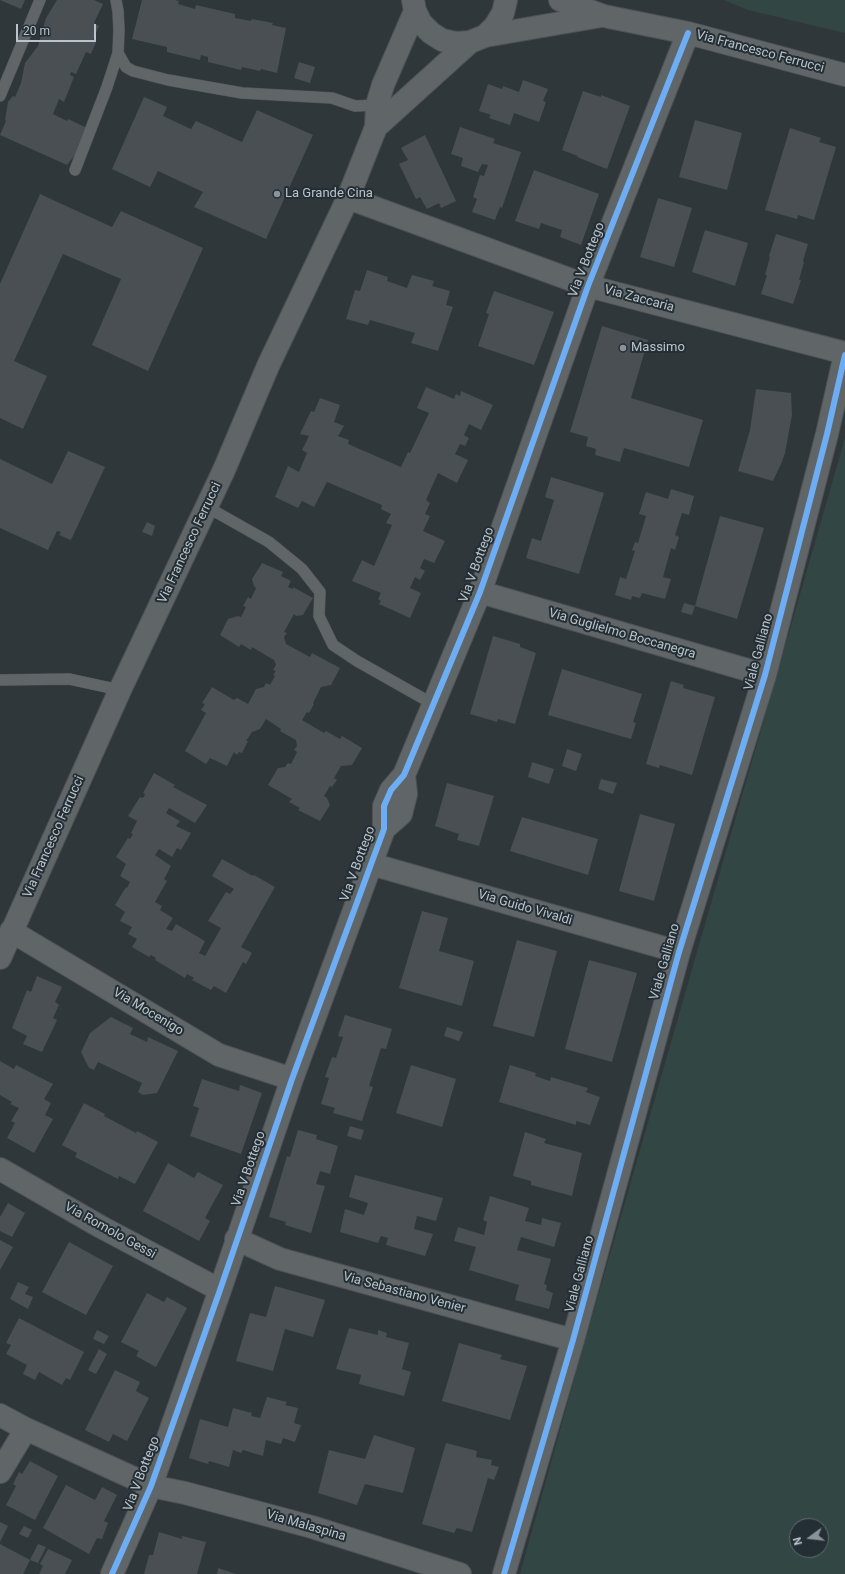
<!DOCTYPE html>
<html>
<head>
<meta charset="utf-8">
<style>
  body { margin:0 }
  #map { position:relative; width:845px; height:1574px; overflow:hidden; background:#30373b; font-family:Roboto,sans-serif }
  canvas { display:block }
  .north { position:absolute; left:789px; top:1518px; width:40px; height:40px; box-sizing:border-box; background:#232e35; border:1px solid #606a71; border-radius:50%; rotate:255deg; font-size:11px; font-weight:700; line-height:16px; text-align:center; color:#bbc4ca }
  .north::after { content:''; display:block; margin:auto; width:14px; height:18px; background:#8a9398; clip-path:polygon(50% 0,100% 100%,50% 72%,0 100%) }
  .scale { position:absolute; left:16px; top:24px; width:80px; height:18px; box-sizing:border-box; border:2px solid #bbc4ca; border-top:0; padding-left:5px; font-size:12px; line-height:14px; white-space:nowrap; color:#bbc4ca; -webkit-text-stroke:3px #232e35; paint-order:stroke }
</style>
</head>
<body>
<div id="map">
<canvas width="845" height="1574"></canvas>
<div class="north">N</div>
<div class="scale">20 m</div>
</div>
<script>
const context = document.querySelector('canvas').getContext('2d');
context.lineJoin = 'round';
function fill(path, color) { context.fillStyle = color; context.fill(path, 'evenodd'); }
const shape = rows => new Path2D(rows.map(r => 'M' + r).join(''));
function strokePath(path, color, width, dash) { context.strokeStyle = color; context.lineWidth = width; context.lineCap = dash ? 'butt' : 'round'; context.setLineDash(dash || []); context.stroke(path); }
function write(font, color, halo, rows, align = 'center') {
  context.font = font + ' Roboto,sans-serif'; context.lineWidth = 4; context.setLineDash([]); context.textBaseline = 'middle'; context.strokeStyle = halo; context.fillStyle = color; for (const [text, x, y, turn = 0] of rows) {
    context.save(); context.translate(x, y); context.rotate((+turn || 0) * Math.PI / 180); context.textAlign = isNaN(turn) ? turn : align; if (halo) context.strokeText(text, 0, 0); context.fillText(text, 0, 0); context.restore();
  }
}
fill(shape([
  [724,0,845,0,845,33,748,10],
  [845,438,845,1574,520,1574,579,1362],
  [797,1526,821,1526,821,1550,797,1550]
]), '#324643');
fill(shape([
  [0,0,25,0,21,9],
  [57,0,94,0,103,4,94,23,99,26,93,40,96,42,91,54,86,52,76,74,71,72,70,75,74,77,64,102,59,99,53,114,67,121,68,119,87,128,78,151,67,165,0,135,6,121,5,120,8,102,13,96,15,97,21,83,25,63,38,46,46,18],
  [142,0,175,0,179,1,178,4,195,9,196,5,235,14,235,18,251,21,252,19,273,23,272,25,286,28,277,73,261,69,260,71,242,67,241,70,208,62,208,57,201,55,200,60,167,52,167,47,132,39],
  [299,62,315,67,310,83,294,78],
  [523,80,548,89,543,101,546,102,539,122,514,113,510,125,489,118,491,115,479,111,488,84,502,89,503,86,519,92],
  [583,91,601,97,601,95,630,106,607,169,577,157,578,156,562,150],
  [144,97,167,107,163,116,191,129,196,121,242,142,257,110,313,135,266,239,194,207,203,192,158,171,150,187,112,169],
  [695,120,742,133,727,190,679,177],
  [460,127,495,139,493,143,521,152,502,208,500,207,495,220,472,212,477,199,473,197,480,175,484,176,488,165,482,164,478,172,461,166,463,158,451,154],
  [790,128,821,138,819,142,836,147,814,220,798,215,797,219,765,210],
  [425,135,456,201,441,208,439,203,427,209,420,197,416,199,399,164,408,160,401,148],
  [534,170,599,194,581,245,560,237,562,230,541,223,539,229,515,221],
  [40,194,112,227,121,211,203,248,148,371,92,345,121,279,63,254,14,361,47,376,23,429,0,418,0,284],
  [658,198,692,208,674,267,640,257],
  [705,230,748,243,735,286,692,272],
  [776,234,808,244,803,261,804,262,799,280,801,280,793,304,761,294,767,275,765,275,770,257,769,256],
  [367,270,388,277,387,281,407,288,412,275,434,281,432,286,450,291,446,305,453,307,438,351,411,343,415,333,370,320,368,325,346,319,355,290,360,291],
  [494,291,554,312,534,365,478,346,489,314,486,313],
  [602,326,648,340,631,398,703,420,689,467,624,448,620,462,595,455,596,449,586,446,588,437,570,432],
  [426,387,454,399,456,394,460,396,461,391,493,405,481,430,469,424,464,435,469,438,465,446,460,444,455,454,468,460,457,483,438,473,426,500,430,503,425,514,430,516,423,531,445,541,434,563,424,559,420,568,425,571,420,580,415,577,410,588,421,593,410,618,379,604,381,601,378,599,381,593,352,581,362,560,374,566,392,525,386,523,391,514,381,509,382,505,327,482,314,507,302,501,298,508,275,497,288,466,299,472,307,453,302,450,309,436,300,434,311,411,314,412,320,398,340,405,334,422,344,426,338,436,349,440,348,444,401,467,408,452,410,453,429,413,417,408],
  [756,389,791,393,792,415,785,453,781,464,773,481,738,471,750,430],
  [68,451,105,467,71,540,59,535,61,532,57,531,48,550,0,528,0,459,52,484],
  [551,477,604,493,579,574,526,558,532,538,541,541,547,522,554,500,545,497],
  [671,489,694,496,689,515,682,513,675,535,679,537,675,550,671,548,663,577,671,579,665,599,642,593,640,598,632,596,631,600,615,595,620,577,626,579,635,551,632,550,635,542,638,543,646,516,639,514,646,492,668,499],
  [720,516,764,528,737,619,695,606],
  [147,522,155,526,152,536,142,532],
  [262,563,283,572,281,576,291,581,288,587,293,589,293,587,313,598,303,615,296,616,294,614,284,632,287,633,284,637,286,644,310,657,312,653,340,668,331,685,321,687,313,703,314,704,309,713,307,712,302,720,324,733,326,731,340,739,342,736,362,748,352,765,341,766,334,778,337,780,332,787,330,786,324,796,327,798,330,805,320,821,298,810,300,808,289,802,292,799,268,785,278,768,285,767,288,763,291,764,297,752,294,750,297,746,296,740,280,731,281,729,266,719,260,729,252,732,246,741,248,741,242,753,239,752,237,755,234,752,227,766,210,758,206,764,185,751,206,713,201,710,205,704,202,703,212,687,234,700,237,698,248,704,256,689,264,687,266,683,270,685,275,676,273,675,276,671,273,670,276,665,274,660,252,647,251,650,241,644,239,647,220,635,228,619,238,616,241,617,246,607,243,606,248,597,251,599,256,588,254,586,252,579],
  [684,603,695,606,692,615,681,612],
  [493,636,520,644,520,647,536,653,515,724,498,719,497,722,470,714],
  [562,669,642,694,633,722,636,723,631,739,548,715],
  [671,681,684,685,683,688,715,697,692,775,660,765,659,768,646,764],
  [567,749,582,754,576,771,562,766],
  [532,762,554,769,549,784,528,777],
  [154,773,175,785,173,787,207,805,195,823,169,808,166,813,180,821,176,826,191,833,181,850,177,848,172,857,159,849,155,855,171,866,164,879,167,881,155,902,162,906,160,910,173,918,166,929,172,931,176,924,205,941,199,953,205,956,221,928,208,921,226,892,230,894,234,889,212,876,222,859,253,876,254,875,275,887,241,947,252,953,246,964,243,962,226,993,214,986,211,990,192,980,194,978,187,974,185,978,155,960,156,958,151,955,149,957,132,947,137,939,128,934,132,927,120,921,125,912,115,905,126,887,127,888,130,882,120,876,126,864,116,857,128,838,130,839,133,834,131,833,137,821,128,816,140,797,143,798,145,794,143,793],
  [601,779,617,783,613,794,598,789],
  [447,783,494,796,479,846,457,840,459,834,435,826],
  [640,814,675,824,654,901,619,891],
  [522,817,598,839,588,875,510,851],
  [422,911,448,918,439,951,474,961,462,1006,399,988],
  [517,940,557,951,534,1037,493,1026],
  [589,960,637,973,612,1062,565,1049],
  [37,976,62,987,55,1002,59,1005,53,1018,57,1020,42,1052,23,1044,27,1036,12,1028,27,990,31,992],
  [345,1015,392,1029,386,1049,381,1048,369,1086,373,1087,362,1121,333,1113,335,1108,321,1104,329,1078,325,1077,332,1057,336,1058,343,1037,338,1036],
  [111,1017,133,1028,130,1034,147,1042,148,1037,178,1051,157,1093,143,1095,138,1092,142,1083,98,1062,94,1070,89,1068,81,1052,90,1033],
  [447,1027,463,1032,459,1041,444,1036],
  [0,1061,14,1069,16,1065,53,1084,44,1099,51,1103,45,1115,53,1119,34,1153,7,1138,15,1123,11,1121,19,1108,10,1104,12,1102,0,1095],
  [411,1065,456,1079,442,1127,396,1113],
  [510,1065,536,1073,535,1076,550,1081,551,1077,588,1088,586,1092,600,1097,590,1125,576,1121,576,1125,499,1102],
  [202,1079,239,1091,240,1085,262,1093,241,1154,190,1136,199,1108,193,1106],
  [84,1103,105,1114,104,1116,136,1133,137,1131,158,1142,135,1184,119,1176,118,1179,75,1157,77,1153,62,1145],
  [350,1126,364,1130,361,1140,347,1136],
  [298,1130,317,1135,316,1139,338,1146,330,1174,320,1171,316,1184,325,1186,311,1233,285,1225,286,1222,269,1217,287,1156,290,1157],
  [525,1132,546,1139,544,1143,582,1153,572,1196,531,1185,531,1181,513,1176],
  [168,1163,194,1178,198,1172,223,1185,205,1218,210,1221,199,1241,143,1211],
  [355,1175,443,1198,436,1221,417,1216,414,1229,433,1234,425,1256,386,1245,388,1238,381,1236,378,1243,340,1232,345,1209,364,1215,368,1203,349,1197],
  [490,1196,529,1208,525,1221,541,1225,542,1218,561,1223,554,1247,521,1237,517,1250,551,1259,544,1284,547,1285,546,1290,553,1293,549,1309,515,1300,519,1285,469,1270,476,1247,454,1241,458,1227,484,1235,487,1222,483,1220],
  [8,1203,25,1213,12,1237,0,1231,0,1217],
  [0,1240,13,1247,0,1270],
  [69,1242,113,1266,86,1315,42,1292],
  [18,1282,29,1287,25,1294,33,1297,28,1309,10,1299],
  [275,1286,325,1300,313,1337,285,1329,273,1371,236,1361,250,1313,266,1317],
  [147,1293,164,1302,167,1297,187,1308,156,1367,136,1356,139,1351,121,1342],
  [19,1318,84,1352,70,1380,66,1378,62,1385,39,1372,35,1380,23,1374,27,1365,6,1354,11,1345,6,1343],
  [349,1328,378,1335,378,1330,387,1333,386,1337,409,1343,402,1369,411,1372,404,1396,359,1384,361,1375,336,1369],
  [97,1330,109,1336,104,1344,93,1339],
  [459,1343,502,1355,500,1359,527,1366,510,1420,442,1401],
  [99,1349,107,1354,96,1374,88,1370],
  [115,1370,140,1382,136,1391,149,1398,127,1441,113,1434,109,1442,85,1430],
  [267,1397,287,1402,285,1405,298,1408,294,1423,301,1425,295,1442,283,1438,281,1444,266,1440,263,1456,243,1450,241,1453,233,1450,229,1467,209,1461,208,1464,189,1458,200,1419,228,1427,233,1408,252,1413,251,1416,260,1418],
  [374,1435,415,1448,403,1493,365,1484,357,1505,318,1493,329,1450,365,1459],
  [446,1443,477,1451,476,1457,492,1460,491,1465,499,1467,494,1480,488,1478,472,1532,457,1528,454,1533,422,1524],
  [30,1461,58,1476,35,1520,6,1505,16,1486,13,1484,19,1472,22,1474],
  [66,1485,95,1500,102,1487,117,1495,104,1521,108,1523,102,1539,97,1538,89,1554,43,1528],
  [0,1522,8,1526,0,1542],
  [24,1526,32,1530,28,1538,19,1534],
  [159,1532,182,1539,182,1536,206,1542,197,1574,144,1574,149,1555,153,1555],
  [0,1544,30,1560,23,1574,0,1574],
  [38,1544,46,1547,38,1563,30,1560],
  [48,1549,72,1560,65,1574,39,1574,43,1566,40,1564],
  [218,1568,236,1574,217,1574]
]), '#494f52');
const lane = shape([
  [116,0,118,11,119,30,118,53,126,67,133,71,168,80,242,93,332,98,355,106,377,105],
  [0,96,40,0],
  [75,170,107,87,118,53],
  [207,507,269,542,302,569,320,592,319,616,333,645,357,661,433,704],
  [0,680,69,679,120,690]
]);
const street = shape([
  [413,0,415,11,421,23,431,33,442,40,456,43,470,42,485,36,495,26,503,13,506,0],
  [560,0,604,16,688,33,845,75],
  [485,36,601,16],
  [376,127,377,105,383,85,415,11],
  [348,198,588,286,845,353],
  [480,592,765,675],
  [384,829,401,814,406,794,404,775],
  [371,864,679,952],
  [11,931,219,1055,292,1079],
  [0,958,120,690,224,470,268,366,348,198,376,127,470,42],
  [0,1169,101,1227,220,1290],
  [236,1239,280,1259,573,1340],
  [0,1415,26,1429,151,1486,185,1493,312,1527,460,1574],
  [0,1472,26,1429],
  [112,1574,151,1486,220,1290,292,1079,384,829,384,806,391,790,404,775,480,592,588,286,688,33],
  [504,1574,573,1340,679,952,765,675,827,434,845,355]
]);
strokePath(lane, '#4e5255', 12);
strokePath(street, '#4e5255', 24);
strokePath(lane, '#606568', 11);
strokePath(street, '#606568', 22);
strokePath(shape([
  [112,1574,151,1486,220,1290,292,1079,384,829,384,806,391,790,404,775,480,592,588,286,688,33],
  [504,1574,573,1340,679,952,765,675,827,434,845,355]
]), '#6dadf4', 6);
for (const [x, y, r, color] of [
  [277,194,4,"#8a9398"],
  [623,348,4,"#8a9398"]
]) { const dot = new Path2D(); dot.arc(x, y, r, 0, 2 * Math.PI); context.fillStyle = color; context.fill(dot); strokePath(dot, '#232e35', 1.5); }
write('13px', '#bbc4ca', '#232e35', [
  ["Via Francesco Ferrucci",760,52,15],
  ["Via V Bottego",587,260,-69],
  ["Via Zaccaria",639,299,15],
  ["Via Francesco Ferrucci",190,543,-65],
  ["Via V Bottego",477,565,-70],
  ["Via Guglielmo Boccanegra",622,634,16],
  ["Viale Galliano",759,652,-75],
  ["Via Francesco Ferrucci",54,837,-66],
  ["Via V Bottego",358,864,-70],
  ["Via Guido Vivaldi",525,908,16],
  ["Viale Galliano",665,962,-74],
  ["Via Mocenigo",148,1012,31],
  ["Via V Bottego",249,1169,-71],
  ["Via Romolo Gessi",110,1231,29],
  ["Viale Galliano",580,1274,-75],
  ["Via Sebastiano Venier",404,1293,15],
  ["Via V Bottego",142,1474,-69],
  ["Via Malaspina",306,1526,16]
]);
write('13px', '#bbc4ca', '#232e35', [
  ["La Grande Cina",285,194],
  ["Massimo",631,348]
], 'left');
</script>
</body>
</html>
